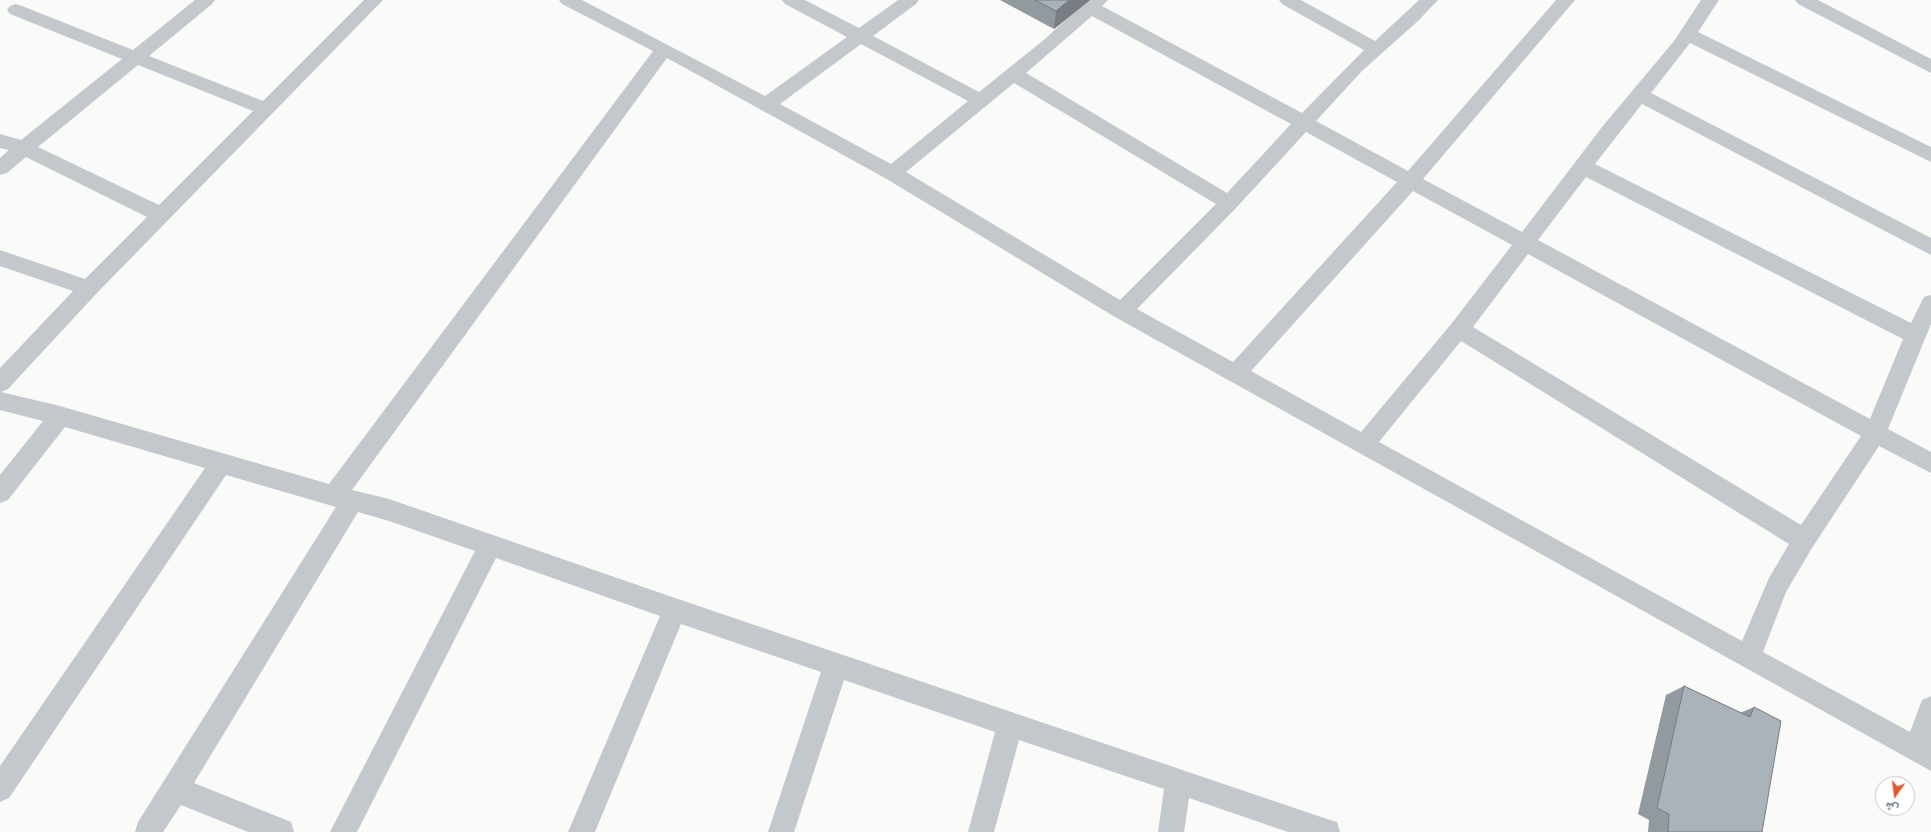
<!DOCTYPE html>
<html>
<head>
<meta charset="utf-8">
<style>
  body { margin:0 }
  #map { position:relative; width:1931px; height:832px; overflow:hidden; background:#fafaf8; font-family:"Varela Round",Vazirmatn,sans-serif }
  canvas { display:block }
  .north { position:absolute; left:1875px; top:776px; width:40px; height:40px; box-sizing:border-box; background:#fff; border:1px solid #c1c8cd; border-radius:50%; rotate:194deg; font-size:11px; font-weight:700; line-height:16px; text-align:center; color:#657683 }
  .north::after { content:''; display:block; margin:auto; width:14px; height:18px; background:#e4572e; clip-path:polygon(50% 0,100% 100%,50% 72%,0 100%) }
</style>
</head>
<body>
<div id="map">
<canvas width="1931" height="832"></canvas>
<div class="north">ش</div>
</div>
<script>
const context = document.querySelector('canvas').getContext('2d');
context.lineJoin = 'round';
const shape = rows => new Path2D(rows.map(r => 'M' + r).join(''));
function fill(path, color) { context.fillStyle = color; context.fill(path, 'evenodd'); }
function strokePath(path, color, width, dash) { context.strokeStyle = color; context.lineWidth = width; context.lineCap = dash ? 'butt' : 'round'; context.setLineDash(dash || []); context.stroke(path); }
fill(shape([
  [195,0,215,0,212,4,149,56,263,101,364,0,383,0,96,294,8,389,1,392,60,406,329,484,653,51,562,4,559,0,582,0,765,96,847,37,785,4,782,0,805,0,859,28,898,0,919,0,916,4,873,36,979,92,1045,39,1084,3,1088,0,1108,0,1102,6,1302,113,1364,50,1282,4,1279,0,1301,0,1375,41,1419,0,1438,0,1418,21,1362,71,1316,121,1408,171,1556,0,1575,0,1423,179,1522,232,1602,127,1674,41,1701,0,1719,0,1698,32,1931,147,1931,162,1690,43,1651,93,1931,238,1931,255,1642,104,1595,164,1911,323,1924,297,1931,295,1931,324,1888,429,1931,452,1931,473,1879,446,1812,548,1786,592,1763,652,1910,732,1922,700,1931,696,1931,771,1115,317,885,178,667,58,352,490,389,499,675,598,1327,819,1337,822,1340,832,1288,832,1189,798,1184,832,1158,832,1164,789,1019,740,994,832,968,832,995,732,844,680,794,832,768,832,821,672,681,624,595,832,568,832,660,616,496,558,357,832,330,832,475,551,389,521,358,512,194,783,291,822,294,832,248,832,181,805,163,832,135,832,138,822,336,507,226,475,9,798,0,802,0,766,205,468,65,427,8,500,0,503,0,475,43,421,0,410,0,368,73,291,0,266,0,250,85,279,147,217,26,157,7,173,0,175,0,158,9,150,0,148,0,134,21,140,122,59,10,14,7,10,10,6,16,4,22,6,133,50,195,0],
  [1092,16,1291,124,1227,193,1026,73,1092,16],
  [861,44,968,101,891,164,780,104,861,44],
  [138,65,253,111,159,205,38,147,138,65],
  [1014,83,1216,204,1120,300,906,172,1014,83],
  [1306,132,1397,182,1233,362,1137,309,1236,208,1306,132],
  [1586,177,1903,339,1870,419,1538,240,1586,177],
  [1413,191,1512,245,1452,323,1361,432,1251,371,1413,191],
  [1528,254,1861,436,1801,525,1473,327,1528,254],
  [1461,341,1789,544,1769,578,1742,641,1379,442,1461,341],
  [1795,0,1818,0,1931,59,1931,73,1798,4,1795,0]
]), '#c3c8cc');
fill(shape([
  [1000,0,1090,0,1054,29],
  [1684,686,1740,713,1754,707,1762,832,1648,832,1649,820,1638,814,1666,695]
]), '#929a9f');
fill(shape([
  [1069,0,1090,0,1054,29,1056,11]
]), '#777d82');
const building = shape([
  [1035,0,1069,0,1056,11,1035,0],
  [1684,686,1750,717,1754,707,1781,721,1762,832,1668,832,1669,814,1657,808,1684,686]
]);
fill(building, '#aab3b9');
strokePath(building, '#777d82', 1);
</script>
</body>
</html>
